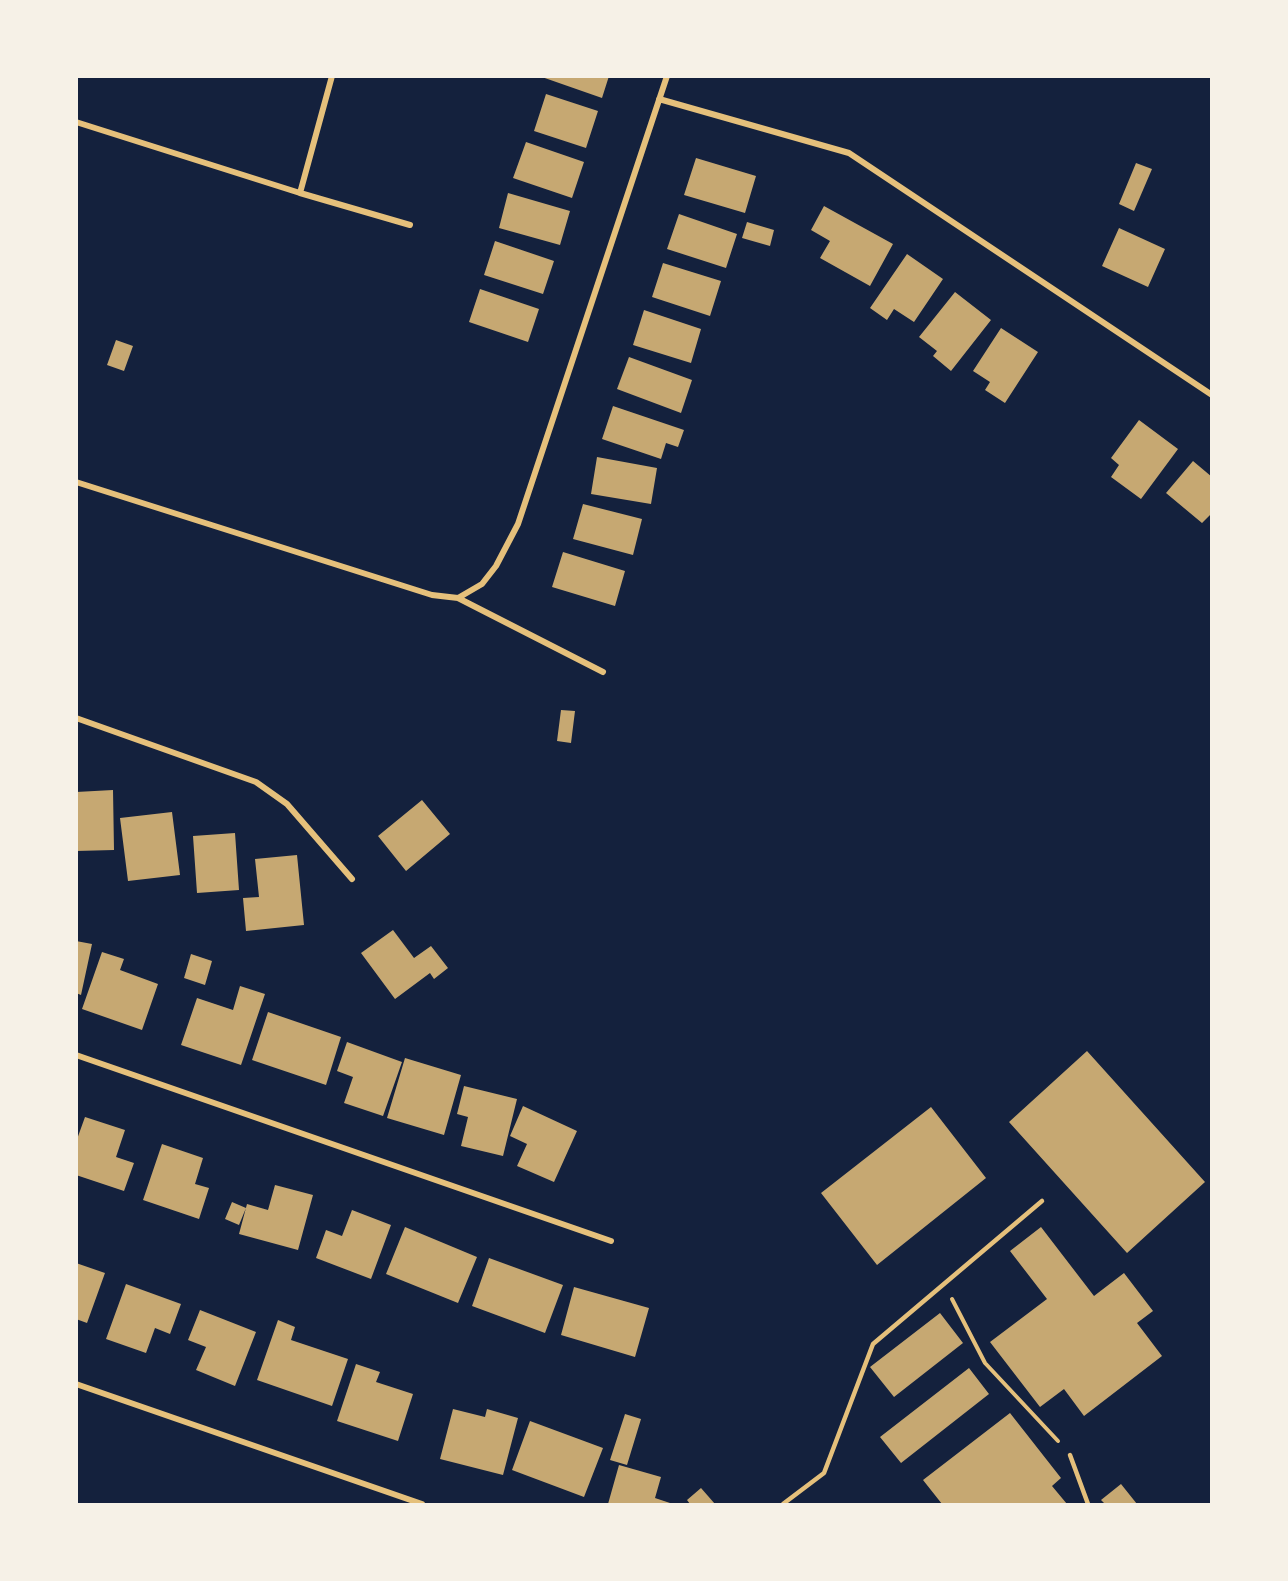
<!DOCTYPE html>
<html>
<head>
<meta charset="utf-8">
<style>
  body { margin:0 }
  #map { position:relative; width:1288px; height:1581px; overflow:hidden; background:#14213d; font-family:Roboto,sans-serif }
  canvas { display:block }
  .frame { position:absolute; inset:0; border:78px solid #f6f1e7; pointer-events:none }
</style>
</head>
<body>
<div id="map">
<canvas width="1288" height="1581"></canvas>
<div class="frame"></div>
</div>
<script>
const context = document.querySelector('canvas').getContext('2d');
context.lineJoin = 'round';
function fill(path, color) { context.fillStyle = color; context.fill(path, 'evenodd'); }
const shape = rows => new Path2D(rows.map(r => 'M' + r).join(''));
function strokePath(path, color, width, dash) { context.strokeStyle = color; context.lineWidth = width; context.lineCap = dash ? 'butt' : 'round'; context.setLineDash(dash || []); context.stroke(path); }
fill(shape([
  [539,76,609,76,602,98],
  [546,94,598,111,586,148,534,131],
  [526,142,584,162,572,198,513,178],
  [696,158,756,176,745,213,684,195],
  [1136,163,1152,169,1134,211,1119,204],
  [508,193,570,211,560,245,499,228],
  [824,206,893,244,870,286,820,258,830,241,811,230],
  [679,214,737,234,726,268,667,249],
  [747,222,774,230,770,246,742,238],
  [1119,228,1165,249,1148,287,1102,266],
  [495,241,554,261,543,294,484,275],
  [907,254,943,279,914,322,894,309,887,320,870,308],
  [663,263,721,281,710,316,652,297],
  [480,289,539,309,528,342,469,322],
  [955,292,991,320,951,371,933,356,937,351,919,337],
  [644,310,701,329,691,363,633,345],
  [1001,328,1038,352,1005,403,985,390,990,382,973,371],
  [116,340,133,346,124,371,107,365],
  [629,357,692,380,681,413,617,389],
  [613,406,684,430,678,447,666,443,661,459,602,439],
  [1139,420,1178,449,1141,499,1111,477,1119,465,1111,458],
  [597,457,657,468,651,504,591,494],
  [1193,461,1212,477,1212,513,1202,523,1166,493],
  [583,504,642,519,633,555,573,539],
  [563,552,625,571,615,606,552,587],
  [561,710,575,711,571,743,557,741],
  [113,790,114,850,76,851,76,792],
  [422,800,450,834,406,871,378,836],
  [172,812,180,875,128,881,120,818],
  [235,833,239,890,197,893,193,836],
  [297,855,304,925,246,931,243,898,259,897,255,859],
  [393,930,414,958,431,946,448,968,434,979,430,973,395,999,361,953],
  [76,941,92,944,81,995,76,993],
  [102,952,124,959,120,970,158,984,142,1030,82,1009],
  [191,954,212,961,205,985,184,978],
  [240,986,265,994,241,1065,181,1045,197,998,233,1010],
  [268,1012,341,1037,326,1085,252,1060],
  [347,1042,402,1062,383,1116,344,1103,353,1077,337,1071],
  [1087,1051,1205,1182,1127,1253,1009,1122],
  [405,1058,461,1075,444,1135,387,1118],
  [464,1086,517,1099,503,1156,461,1146,468,1117,457,1114],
  [523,1106,577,1131,554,1182,517,1166,527,1144,510,1136],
  [931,1107,986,1178,877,1265,821,1193],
  [85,1117,125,1130,116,1157,134,1163,124,1191,76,1175,76,1142],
  [162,1144,203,1158,195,1184,209,1188,199,1219,143,1200],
  [275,1185,313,1195,298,1250,239,1234,247,1204,268,1210],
  [232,1202,246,1208,239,1225,225,1219],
  [352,1210,391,1225,371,1279,316,1258,326,1230,342,1236],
  [405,1227,477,1257,458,1303,386,1274],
  [1041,1227,1094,1296,1124,1273,1153,1311,1137,1323,1162,1356,1084,1416,1064,1389,1040,1407,990,1342,1047,1299,1010,1251],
  [489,1258,563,1285,545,1333,472,1306],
  [76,1263,105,1273,87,1323,76,1319],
  [126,1284,181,1304,170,1334,155,1328,146,1353,106,1339],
  [574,1287,649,1308,635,1357,561,1335],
  [200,1310,256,1332,235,1386,196,1370,206,1347,188,1340],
  [940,1313,963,1343,894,1397,870,1367],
  [278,1320,295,1327,291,1340,348,1359,332,1406,257,1380],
  [356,1364,380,1372,376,1382,413,1394,398,1441,337,1421],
  [969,1368,989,1394,901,1463,880,1437],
  [453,1409,485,1417,487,1409,518,1418,503,1475,440,1459],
  [1010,1413,1061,1478,1052,1486,1067,1504,942,1504,923,1480],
  [625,1414,641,1419,627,1465,610,1460],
  [530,1421,603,1448,584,1497,512,1470],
  [619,1465,661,1477,655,1498,673,1504,608,1504],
  [1121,1484,1137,1504,1105,1504,1101,1500],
  [701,1488,715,1504,690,1504,687,1500]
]), '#c6a872');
strokePath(shape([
  [952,1299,985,1363,1058,1441]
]), '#e5c07b', 4);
strokePath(shape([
  [1070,1455,1088,1504],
  [783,1504,824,1473,873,1344,1042,1201]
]), '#e5c07b', 4.5);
strokePath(shape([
  [659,99,849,153,1212,395],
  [76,122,300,193,410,225],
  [300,193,332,76],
  [76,482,432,595,458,598,603,672],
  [458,598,482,584,496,566,518,524,667,76],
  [76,718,256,782,287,804,352,879],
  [76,1055,611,1241],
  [76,1384,422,1504]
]), '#e5c07b', 6);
</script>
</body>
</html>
